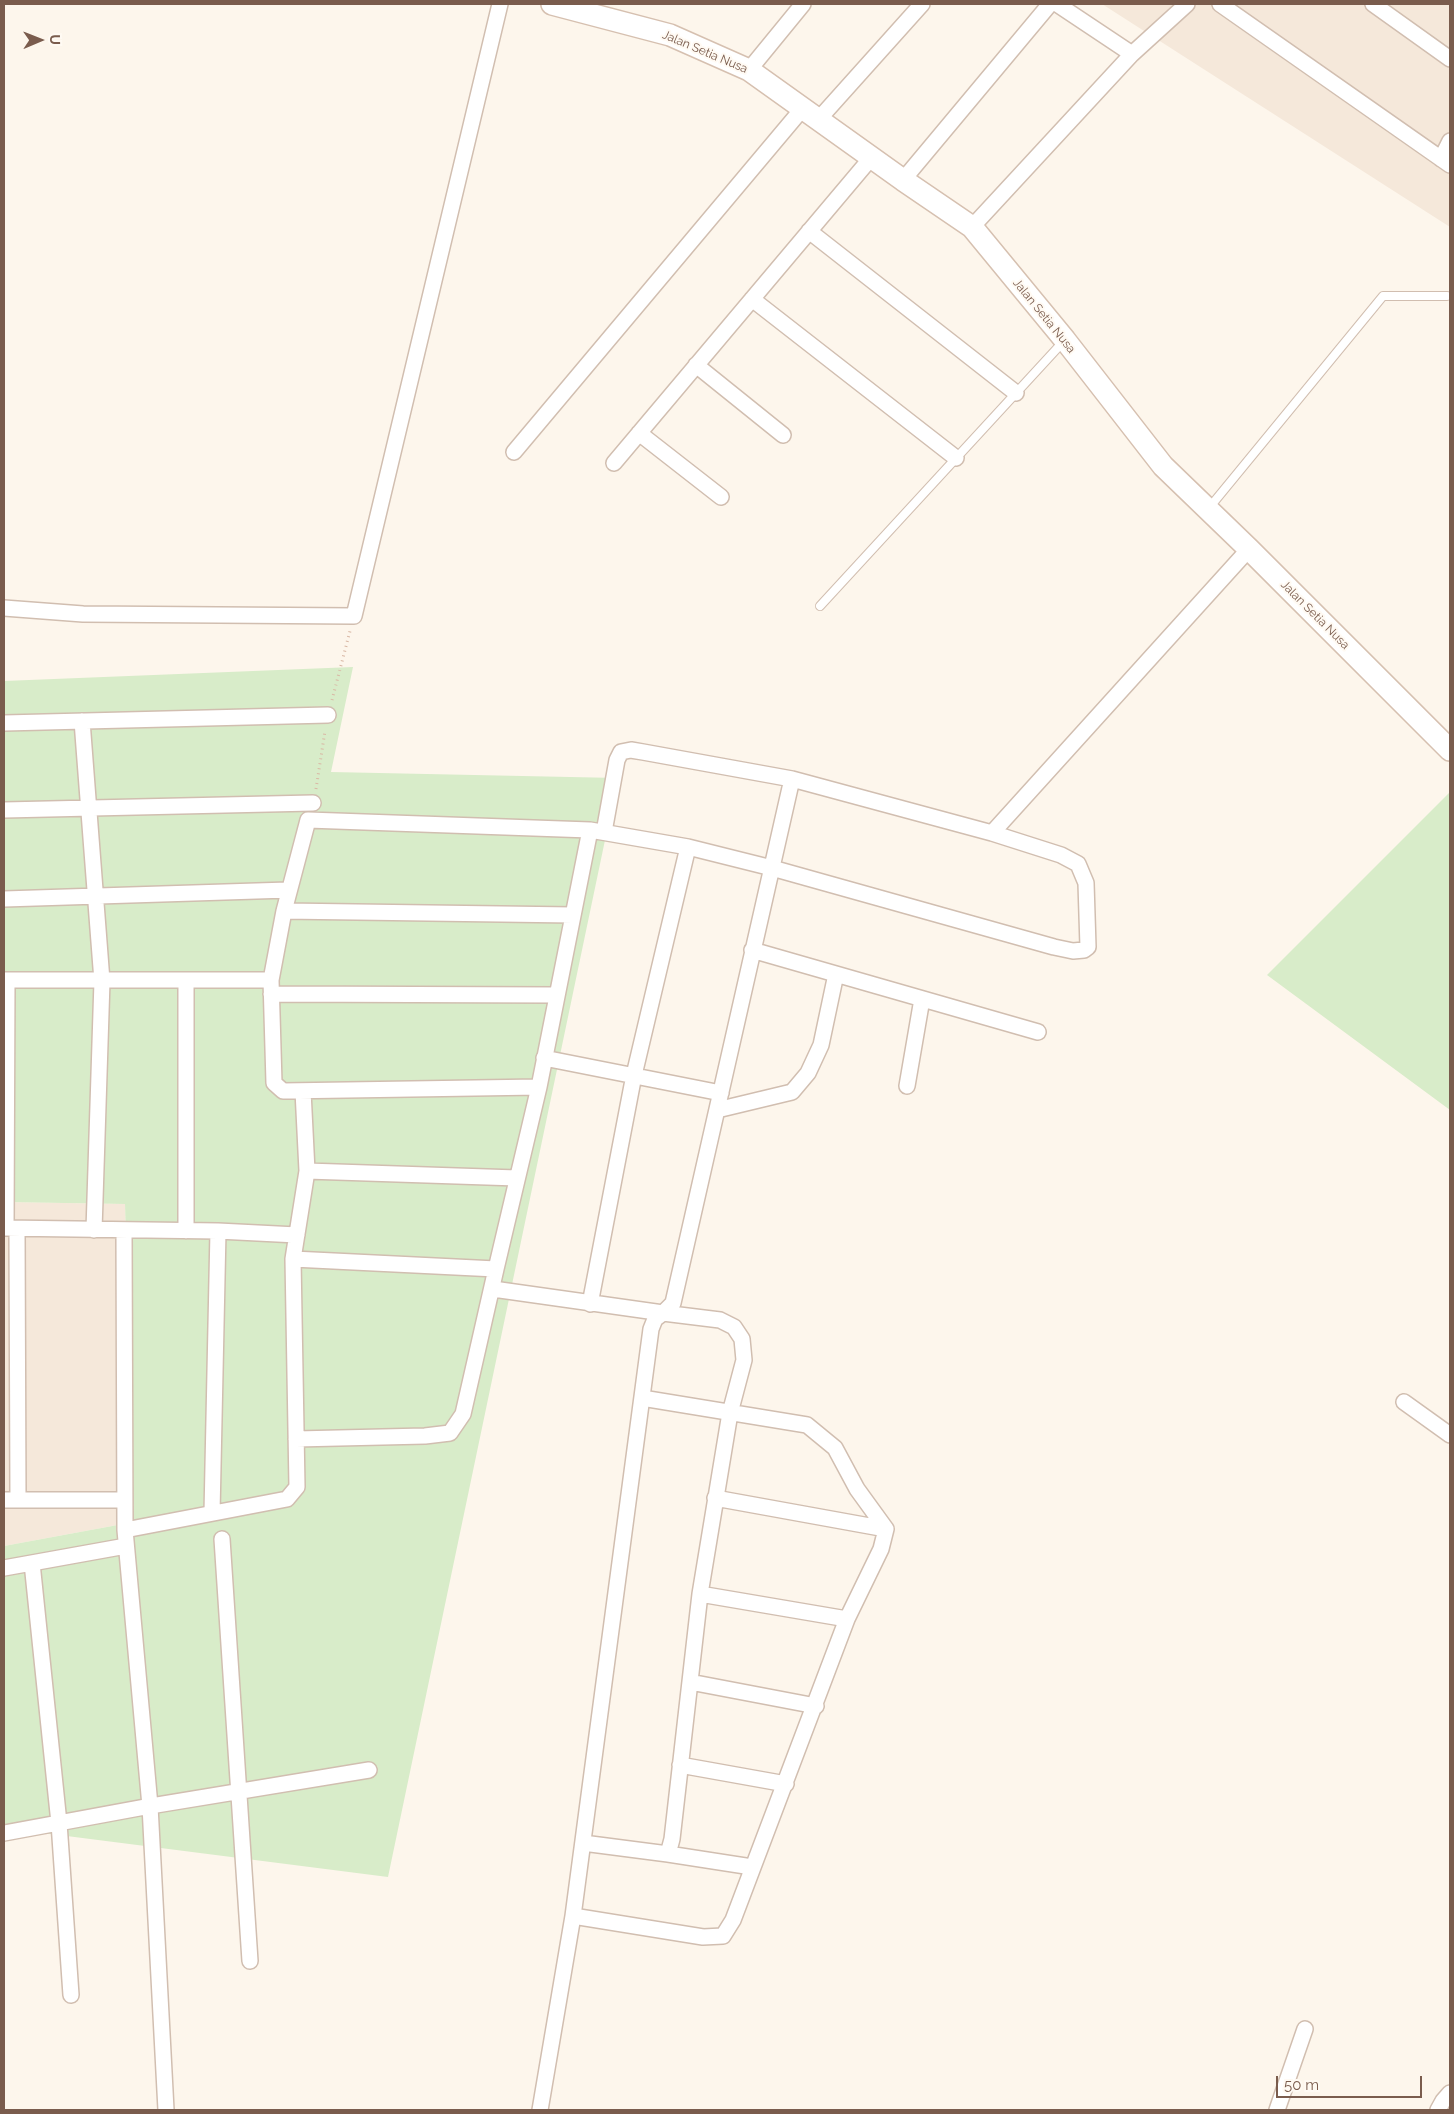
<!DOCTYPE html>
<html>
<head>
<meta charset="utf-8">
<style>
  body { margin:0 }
  #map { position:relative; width:1454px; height:2114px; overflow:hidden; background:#fdf6ec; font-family:Raleway,sans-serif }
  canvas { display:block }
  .frame { position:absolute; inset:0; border:5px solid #7a5c4d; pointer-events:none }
  .north { position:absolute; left:15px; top:15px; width:50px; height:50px; -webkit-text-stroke:4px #fffaf3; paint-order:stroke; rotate:89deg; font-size:14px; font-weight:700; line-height:20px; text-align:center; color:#7a5c4d }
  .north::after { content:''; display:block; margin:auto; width:18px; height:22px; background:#7a5c4d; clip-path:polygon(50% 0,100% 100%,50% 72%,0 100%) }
  .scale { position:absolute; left:1276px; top:2076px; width:146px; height:22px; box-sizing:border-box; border:2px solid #7a5c4d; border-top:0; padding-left:6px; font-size:15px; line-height:18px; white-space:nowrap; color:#7a5c4d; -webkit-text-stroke:4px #fffaf3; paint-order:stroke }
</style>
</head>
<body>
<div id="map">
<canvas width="1454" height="2114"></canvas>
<div class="frame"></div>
<div class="north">U</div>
<div class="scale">50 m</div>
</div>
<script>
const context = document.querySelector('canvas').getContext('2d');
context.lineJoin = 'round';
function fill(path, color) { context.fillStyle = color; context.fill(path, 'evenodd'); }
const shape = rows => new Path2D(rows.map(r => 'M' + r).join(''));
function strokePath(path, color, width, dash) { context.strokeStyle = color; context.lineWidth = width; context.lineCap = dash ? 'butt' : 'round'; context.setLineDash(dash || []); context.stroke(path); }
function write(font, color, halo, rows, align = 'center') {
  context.font = font + ' Raleway,sans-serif'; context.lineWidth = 4; context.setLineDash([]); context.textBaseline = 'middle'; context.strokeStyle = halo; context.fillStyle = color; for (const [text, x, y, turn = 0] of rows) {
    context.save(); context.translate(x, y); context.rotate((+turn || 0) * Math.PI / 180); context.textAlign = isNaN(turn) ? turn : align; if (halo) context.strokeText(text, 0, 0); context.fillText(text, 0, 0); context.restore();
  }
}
fill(shape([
  [1102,4,1450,4,1450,227],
  [4,1202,125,1204,134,1522,4,1546]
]), '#f5e8da');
fill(shape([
  [353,667,331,772,618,778,388,1877,4,1828,4,1546,134,1522,125,1204,4,1202,4,681],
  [1450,792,1450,1110,1267,975]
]), '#d8ecc9');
const lane = shape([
  [1209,508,1383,296,1447,296],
  [820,606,1063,342]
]);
const street = shape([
  [1057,4,1132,54],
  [1220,4,1450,165],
  [1373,4,1450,59],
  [749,70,803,4],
  [818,120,922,4],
  [1441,159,1450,141],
  [903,180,1050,4],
  [972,227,1132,54,1187,4],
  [809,231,1016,393],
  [752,299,956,458],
  [696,365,783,435],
  [639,433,721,497],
  [514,452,803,108],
  [614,463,871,158],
  [4,608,83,614,354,616,500,4],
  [82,721,102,981,94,1230],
  [4,723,328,715],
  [4,810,313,803],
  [992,833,1249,549],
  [4,899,288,890],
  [284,911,573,915],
  [752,950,1038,1032],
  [4,980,271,980],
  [271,994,556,995],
  [544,1058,721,1093],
  [907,1086,922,999],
  [539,1087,283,1091,274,1083,271,980,284,911,308,820,590,830],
  [717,1110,792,1092,808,1073,821,1045,836,974],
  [307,1171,517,1178],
  [4,1228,218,1231,297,1235],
  [6,1228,7,980],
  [17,1229,18,1500],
  [124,1230,125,1530,150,1806,166,2110],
  [186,1231,186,981],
  [293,1259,496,1269,463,1414,450,1433,425,1436,296,1439],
  [496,1269,539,1087,590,830,688,847,772,868,1054,947,1073,951,1084,950,1088,947,1086,883,1078,864,1061,855,992,833,792,779,643,752,631,750,621,752,617,760,604,832],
  [493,1289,663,1313,673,1303,792,779],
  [590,1304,634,1075,688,847],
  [1404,1402,1450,1435],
  [715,1498,886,1529],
  [4,1500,124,1500],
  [212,1513,218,1231],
  [125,1530,287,1499,297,1487,293,1259,307,1171,303,1091],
  [222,1539,250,1961],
  [32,1563,59,1823,71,1995],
  [4,1568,126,1546],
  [700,1594,847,1619],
  [690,1682,816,1706],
  [680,1765,786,1784],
  [4,1833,150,1806,369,1770],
  [583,1843,668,1854,752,1867],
  [573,1916,703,1937,723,1936,733,1920,847,1619,881,1549,886,1529,857,1489,835,1448,807,1425,642,1398],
  [540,2110,573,1916,651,1329,655,1319,663,1313,720,1320,734,1327,742,1339,744,1360,730,1413,700,1594,672,1839,668,1854],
  [1277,2110,1305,2029],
  [1438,2110,1443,2101,1450,2093]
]);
const secondary = shape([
  [552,4,670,35,749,70,903,180,972,227,1065,340,1163,466,1249,549,1450,750]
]);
strokePath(lane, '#d1beb0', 10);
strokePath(street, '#d1beb0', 18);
strokePath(secondary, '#d6c0b0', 24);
strokePath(shape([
  [332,700,350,631],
  [316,789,325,731]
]), '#d9b8a5', 3, [1, 4]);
strokePath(lane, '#fff', 8);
strokePath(street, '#fff', 15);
strokePath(secondary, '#fff', 21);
write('12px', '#7a5c4d', '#fffaf3', [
  ["Jalan Setia Nusa",705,52,23],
  ["Jalan Setia Nusa",1044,316,51],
  ["Jalan Setia Nusa",1315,615,45]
]);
</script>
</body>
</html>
